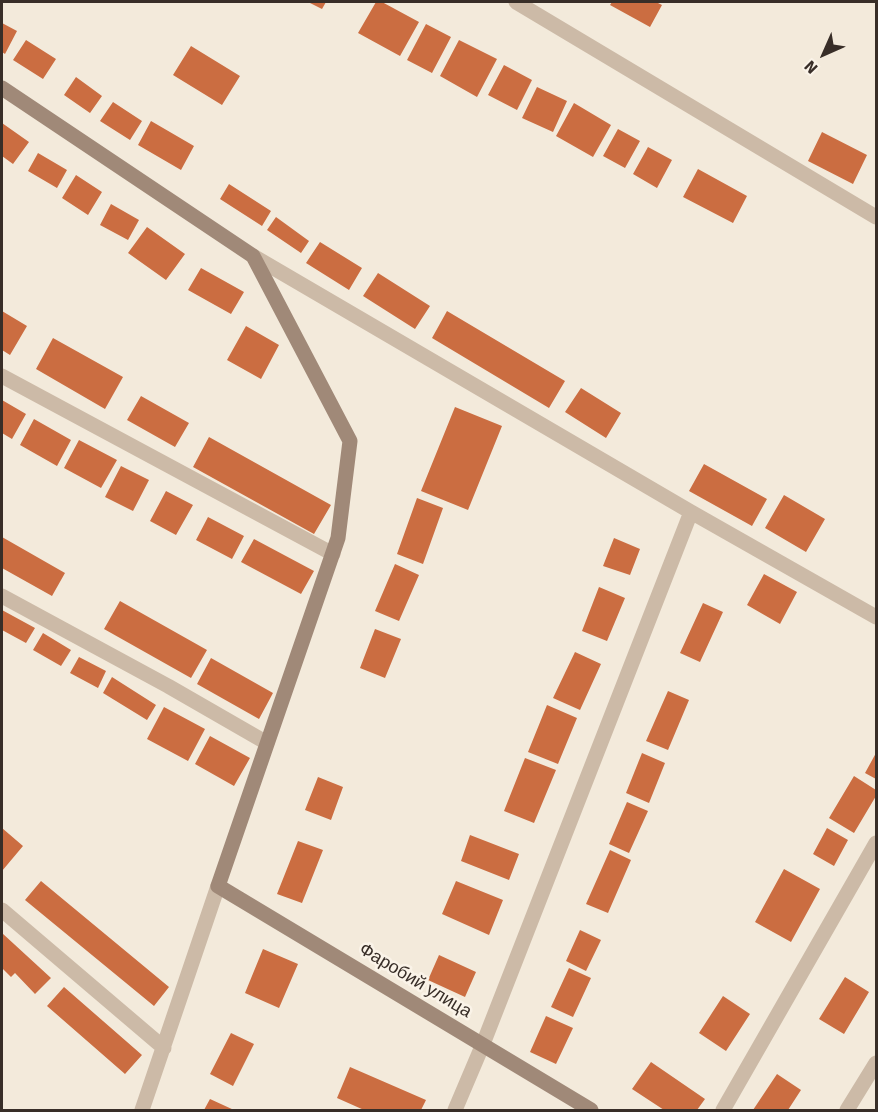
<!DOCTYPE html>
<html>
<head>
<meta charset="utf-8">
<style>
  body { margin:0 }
  #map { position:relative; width:878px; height:1112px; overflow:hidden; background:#f3eadb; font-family:Signika,sans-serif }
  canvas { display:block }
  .frame { position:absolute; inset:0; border:3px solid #382e28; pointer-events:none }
  .north { position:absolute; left:794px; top:24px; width:60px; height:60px; -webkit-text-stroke:4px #faf3e8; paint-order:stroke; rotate:225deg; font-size:16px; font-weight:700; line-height:24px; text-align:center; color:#382e28 }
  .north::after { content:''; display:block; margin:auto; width:21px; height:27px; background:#382e28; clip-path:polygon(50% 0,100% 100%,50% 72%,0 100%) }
</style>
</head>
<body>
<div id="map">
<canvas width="878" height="1112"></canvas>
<div class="frame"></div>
<div class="north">N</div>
</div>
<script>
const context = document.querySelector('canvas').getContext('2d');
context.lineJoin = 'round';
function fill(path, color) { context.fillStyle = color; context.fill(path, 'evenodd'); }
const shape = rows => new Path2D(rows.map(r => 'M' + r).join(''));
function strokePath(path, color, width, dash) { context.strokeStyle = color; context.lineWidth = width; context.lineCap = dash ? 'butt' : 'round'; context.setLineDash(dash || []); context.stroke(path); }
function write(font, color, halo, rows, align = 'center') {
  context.font = font + ' Signika,sans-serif'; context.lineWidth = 5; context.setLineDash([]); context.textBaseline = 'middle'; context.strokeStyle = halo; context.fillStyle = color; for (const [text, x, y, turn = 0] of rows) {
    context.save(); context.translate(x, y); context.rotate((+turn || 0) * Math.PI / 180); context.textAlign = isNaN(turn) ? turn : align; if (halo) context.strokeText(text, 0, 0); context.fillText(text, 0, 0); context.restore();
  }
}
fill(shape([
  [308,2,326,2,322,9],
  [376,2,382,2,419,22,400,56,358,33],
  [612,2,656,2,662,5,650,27,610,5],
  [2,23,17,31,5,54,2,52],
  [426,24,451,37,432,73,407,60],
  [26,40,56,59,43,79,13,60],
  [459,40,497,59,477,97,440,76],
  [191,46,240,76,222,105,173,75],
  [504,65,532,80,517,110,488,95],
  [76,77,102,96,90,113,64,95],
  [537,87,567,101,553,132,522,118],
  [113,102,142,121,130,140,100,121],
  [574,103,611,125,593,157,556,136],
  [151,121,194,146,181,170,138,145],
  [2,123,29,142,13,164,2,156],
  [618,129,640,141,625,168,603,156],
  [822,132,867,155,853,184,808,161],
  [648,147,672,160,657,188,633,174],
  [38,153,67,170,57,188,28,171],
  [698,169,747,196,733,223,683,197],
  [76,175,102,192,88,215,62,198],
  [229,184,271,211,262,226,220,199],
  [111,204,139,220,128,240,100,225],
  [276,217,309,241,301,253,267,230],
  [147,227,185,254,166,280,128,253],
  [320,242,362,268,349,290,306,263],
  [201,268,244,292,231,314,188,290],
  [378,273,430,306,415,329,363,296],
  [2,311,27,326,10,355,2,350],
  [447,311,565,381,549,408,432,338],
  [246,326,279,345,261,379,227,360],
  [53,338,123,377,105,409,36,369],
  [581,388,621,413,606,438,565,412],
  [141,396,189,423,175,447,127,420],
  [2,400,26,414,12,439,2,433],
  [455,407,502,426,468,510,421,491],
  [34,419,71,440,57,466,20,445],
  [209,437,331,505,314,534,193,467],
  [79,440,117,460,101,488,64,468],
  [704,464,767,499,752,526,689,491],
  [121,466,149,480,133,511,105,497],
  [166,491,193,505,176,535,150,521],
  [784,495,825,519,806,552,765,528],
  [417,498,443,508,423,564,397,554],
  [208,517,244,536,232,559,196,540],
  [2,537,65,573,52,596,2,568],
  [614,538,640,549,630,575,603,566],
  [254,539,314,571,301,594,241,562],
  [395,564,419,575,399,621,375,611],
  [764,574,797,592,780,624,747,605],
  [599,587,625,598,607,641,582,631],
  [120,601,207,650,191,678,104,629],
  [703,603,723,612,700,662,680,653],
  [2,610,35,628,26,643,2,630],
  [375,629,401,639,385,678,360,668],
  [43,633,71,650,61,666,33,650],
  [575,652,601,664,580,710,553,698],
  [79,657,106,671,98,688,70,673],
  [211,658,273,693,259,719,197,684],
  [112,677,156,705,147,720,103,693],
  [668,691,689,700,668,750,646,741],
  [547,705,577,718,558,764,528,752],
  [164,707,205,729,188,761,147,739],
  [210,736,250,758,234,786,195,764],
  [642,753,665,763,649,803,626,793],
  [876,753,876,779,865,773],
  [525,758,556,770,534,823,504,811],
  [854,776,876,790,876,796,854,833,829,818],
  [318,777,343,787,331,820,305,810],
  [627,802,648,811,629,853,609,844],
  [2,828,23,846,2,871],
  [827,828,848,840,834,866,813,854],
  [470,835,519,854,509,880,461,861],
  [298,841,323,850,302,903,277,894],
  [610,850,631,860,608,913,586,904],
  [784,869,820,889,791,942,755,922],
  [41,881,169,987,154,1006,25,900],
  [456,881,503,900,489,935,442,914],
  [580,930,601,940,586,971,566,961],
  [2,933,51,978,35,994,15,973,11,977,2,968],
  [263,949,298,964,279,1008,245,993],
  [439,955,476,972,465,997,428,980],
  [569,968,591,978,573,1017,551,1007],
  [845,977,869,992,844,1034,819,1019],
  [64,987,142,1055,125,1074,47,1006],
  [723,996,750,1014,726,1051,699,1033],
  [546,1016,573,1028,556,1064,530,1052],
  [231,1033,254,1044,233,1086,210,1074],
  [651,1062,705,1099,697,1110,664,1110,632,1089],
  [350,1067,426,1100,421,1110,364,1110,337,1098],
  [777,1074,801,1090,788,1110,753,1110],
  [210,1099,234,1110,204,1110]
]), '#cb6d41');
strokePath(shape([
  [516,2,876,217],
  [253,256,691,512,876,617],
  [2,376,333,554],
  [2,596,168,686,267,743],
  [2,910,164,1048],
  [142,1110,218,886],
  [455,1110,483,1044,691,512],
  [723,1110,876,843],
  [847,1110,876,1063]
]), '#ccbaa7', 15);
strokePath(shape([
  [2,88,253,256,350,441,338,538,218,886,591,1110]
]), '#a08978', 15);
write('18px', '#382e28', '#faf3e8', [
  ["Фаробий улица",415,981,31]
]);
</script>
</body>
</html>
